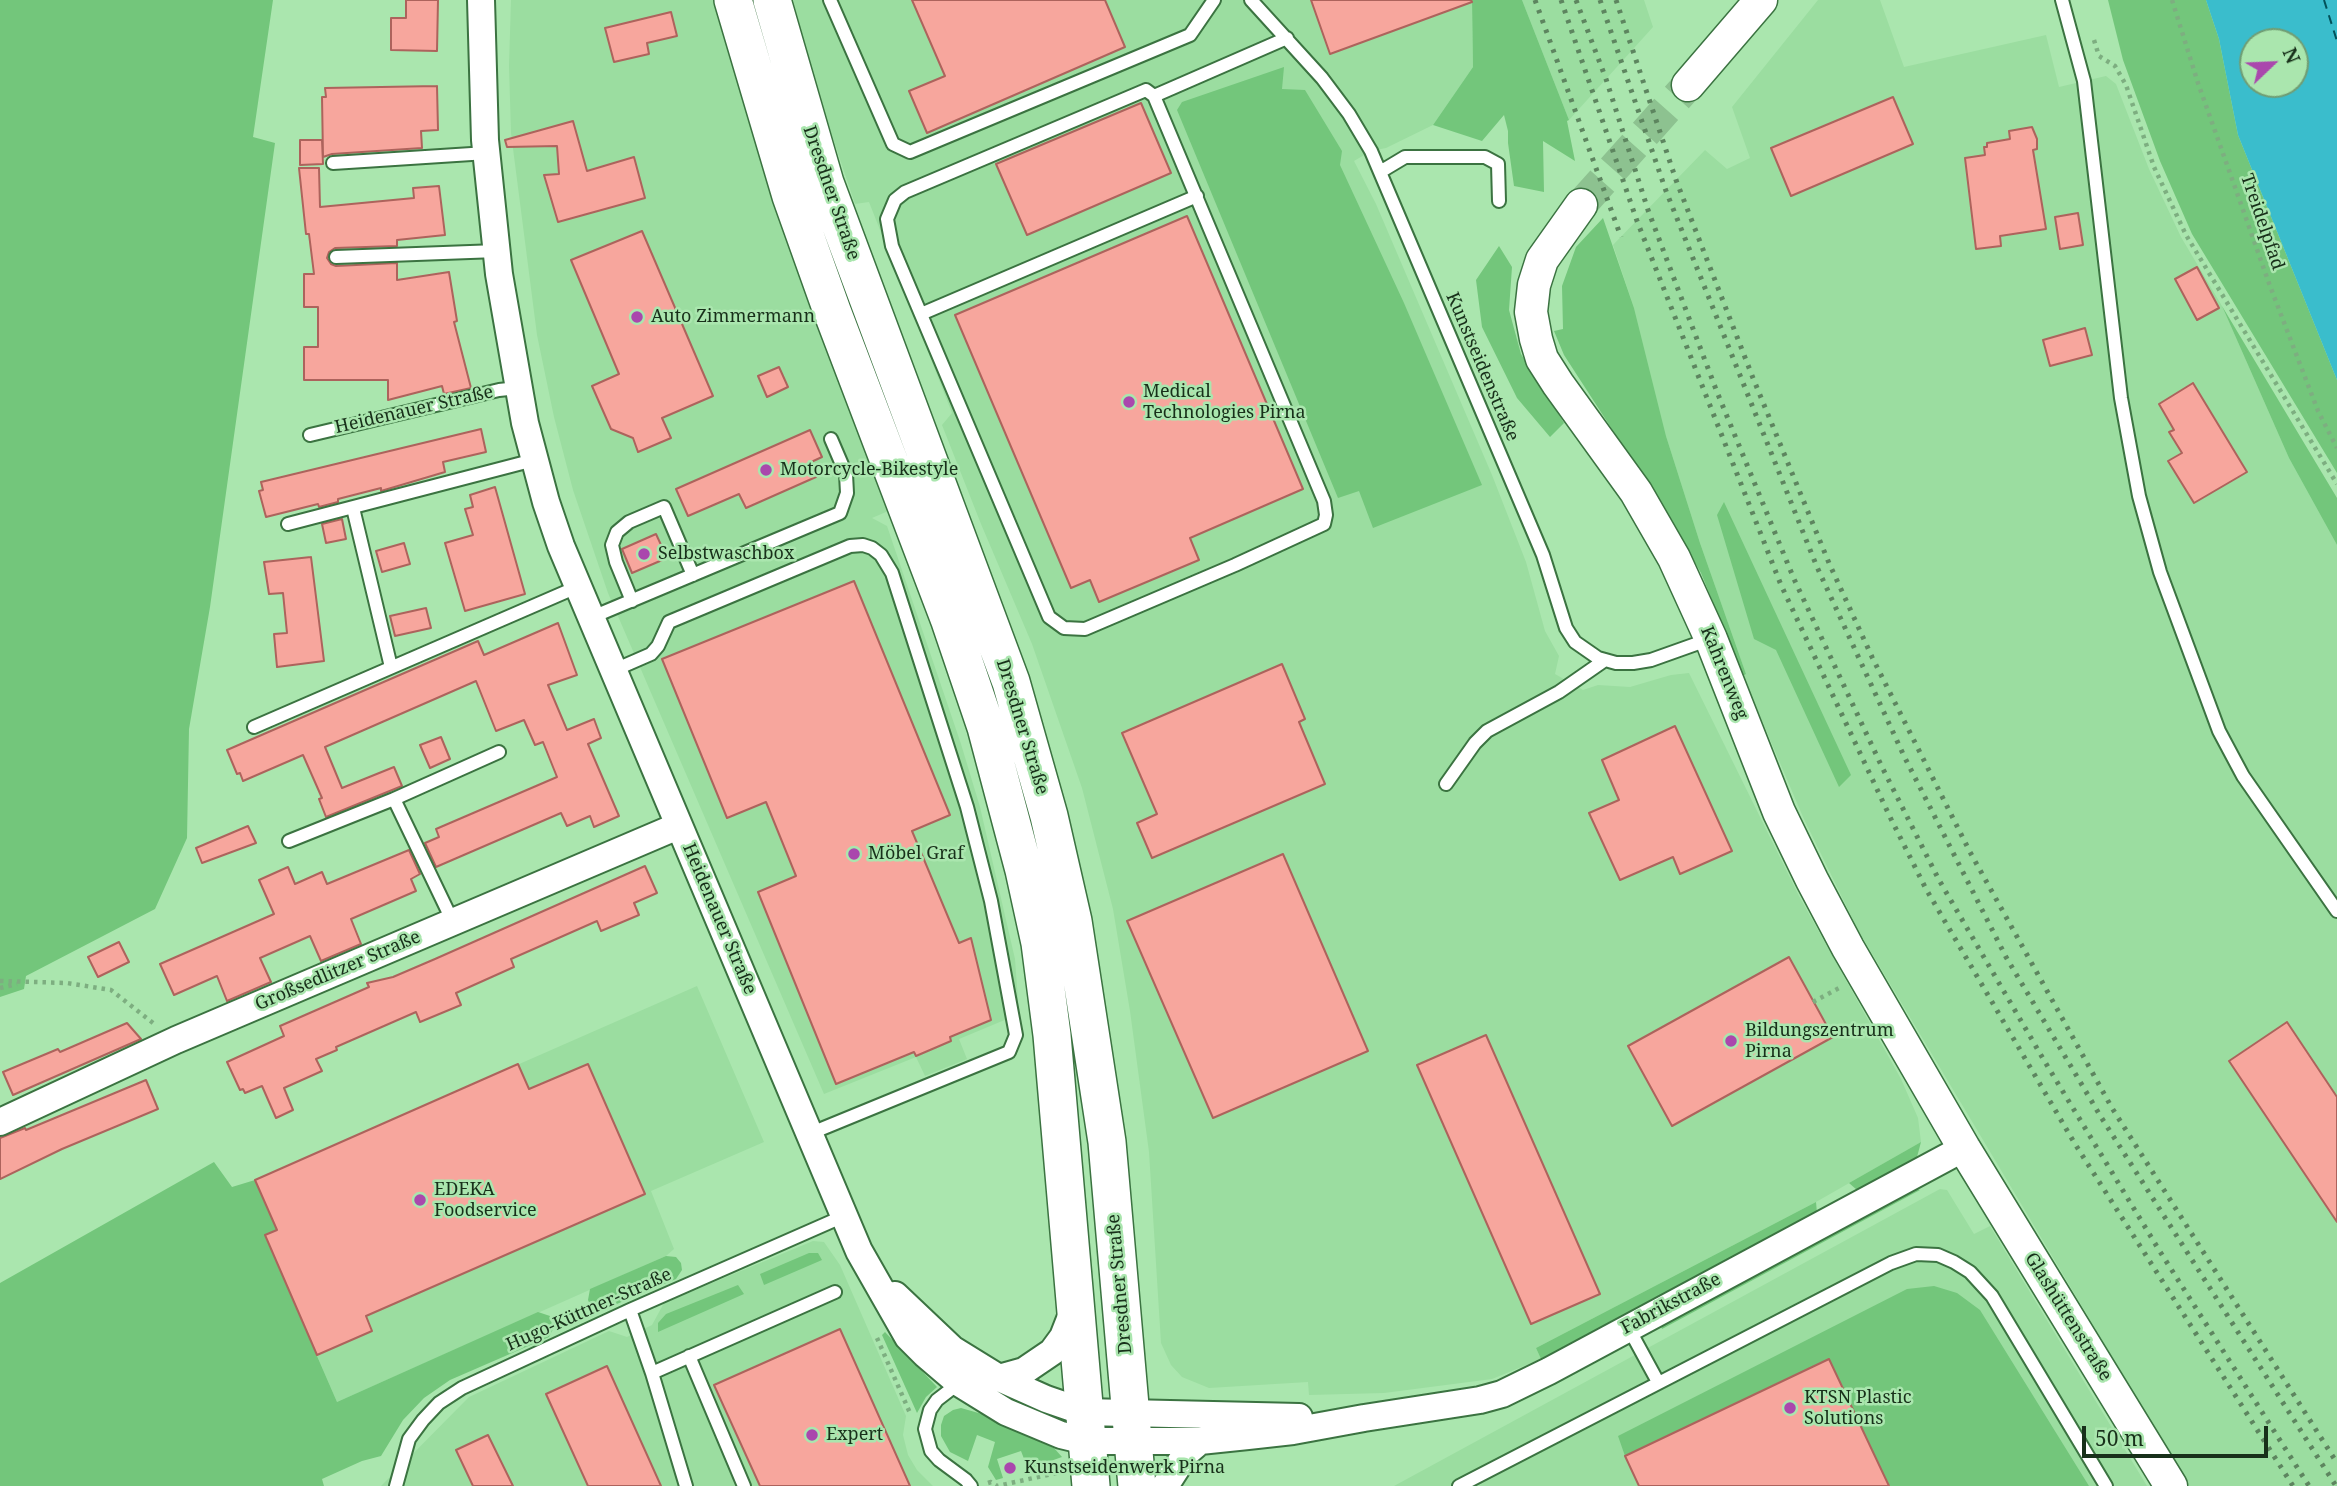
<!DOCTYPE html>
<html>
<head>
<meta charset="utf-8">
<style>
  body { margin:0 }
  #map { position:relative; width:2337px; height:1486px; overflow:hidden; background:#aae6ae; font-family:"Noto Serif",serif }
  canvas { display:block }
  .north { position:absolute; left:2239px; top:28px; width:70px; height:70px; box-sizing:border-box; background:#aae6ae; border:2px solid #709d73; border-radius:50%; rotate:67deg; font-size:19px; font-weight:700; line-height:28px; text-align:center; color:#18301a }
  .north::after { content:''; display:block; margin:auto; width:24px; height:32px; background:#aa47ad; clip-path:polygon(50% 0,100% 100%,50% 72%,0 100%) }
  .scale { position:absolute; left:2082px; top:1426px; width:186px; height:32px; box-sizing:border-box; border:4px solid #18301a; border-top:0; padding-left:9px; font-size:21px; line-height:24px; white-space:nowrap; color:#18301a; -webkit-text-stroke:5px #aae6ae; paint-order:stroke }
</style>
</head>
<body>
<div id="map">
<canvas width="2337" height="1486"></canvas>
<div class="north">N</div>
<div class="scale">50 m</div>
</div>
<script>
const context = document.querySelector('canvas').getContext('2d');
context.lineJoin = 'round';
function fill(path, color) { context.fillStyle = color; context.fill(path, 'evenodd'); }
const shape = rows => new Path2D(rows.map(r => 'M' + r).join(''));
function strokePath(path, color, width, dash) { context.strokeStyle = color; context.lineWidth = width; context.lineCap = dash ? 'butt' : 'round'; context.setLineDash(dash || []); context.stroke(path); }
function write(font, color, halo, rows, align = 'center') {
  context.font = font + ' "Noto Serif",serif'; context.lineWidth = 5; context.setLineDash([]); context.textBaseline = 'middle'; context.strokeStyle = halo; context.fillStyle = color; for (const [text, x, y, turn = 0] of rows) {
    context.save(); context.translate(x, y); context.rotate((+turn || 0) * Math.PI / 180); context.textAlign = isNaN(turn) ? turn : align; if (halo) context.strokeText(text, 0, 0); context.fillText(text, 0, 0); context.restore();
  }
}
fill(shape([
  [511,0,717,0,893,509,872,518,887,526,961,744,980,807,1015,959,1019,1014,959,1039,967,1059,925,1076,916,1057,824,1094,608,593,573,490,554,417,537,335,511,133,509,66],
  [793,0,1472,0,1473,67,1433,125,1386,148,1371,151,1354,161,1376,204,1492,475,1526,562,1545,631,1559,656,1555,674,1583,690,1598,685,1630,687,1671,675,1689,673,1799,896,1901,1079,1918,1118,1921,1142,1816,1202,1536,1348,1541,1359,1492,1379,1384,1393,1309,1395,1308,1382,1209,1388,1182,1377,1171,1365,1161,1343,1149,1152,1130,1011,1113,909,1082,788,1032,644,981,524,942,425,952,413,869,202,855,204,817,91],
  [1522,0,1644,0,1653,27,1569,120],
  [1818,0,1880,0,1904,67,2046,35,2059,87,2106,76,2116,84,2149,169,2181,237,2222,306,2289,458,2337,545,2337,1486,2189,1486,1858,930,1803,817,1743,676,1746,674,1700,543,1666,436,1634,308,1613,245,1705,150,1727,169,1750,158,1732,107],
  [697,986,764,1142,651,1191,674,1249,666,1256,337,1402,265,1235,276,1230,255,1180],
  [1940,1189,1947,1190,1974,1234,1990,1226,2147,1486,1394,1486],
  [813,1241,824,1242,840,1265,906,1416,903,1435,908,1455,917,1470,933,1486,381,1486,469,1397,609,1331,627,1337,652,1325,664,1303]
]), '#9bdda0');
fill(shape([
  [0,0,273,0,253,137,275,143,210,607,189,729,187,838,155,909,26,976,24,989,0,997],
  [1472,0,1522,0,1569,120,1567,121,1575,161,1543,141,1544,192,1514,186,1508,143,1508,131,1504,115,1482,141,1433,125,1473,67],
  [2108,0,2206,0,2219,39,2238,135,2337,380,2337,473,2192,234,2160,161,2123,60],
  [1284,67,1282,89,1305,90,1342,151,1340,165,1404,303,1482,485,1373,528,1359,491,1338,498,1177,110,1182,102],
  [1603,218,1634,308,1666,436,1700,543,1746,674,1743,676,1701,573,1663,508,1564,355,1554,331,1563,329,1562,286,1576,247],
  [1499,246,1512,267,1509,310,1521,354,1564,423,1550,437,1517,398,1482,327,1476,280],
  [2222,306,2337,498,2337,545,2289,458],
  [1724,502,1851,775,1839,787,1776,650,1754,639,1717,515],
  [1921,1142,1917,1157,1857,1190,1849,1183],
  [214,1162,232,1187,255,1180,277,1230,265,1236,337,1402,538,1312,550,1316,553,1329,549,1337,450,1380,424,1398,403,1420,381,1456,362,1461,322,1479,324,1486,0,1486,0,1283],
  [1914,1188,1920,1190,1662,1329,1660,1324],
  [1816,1202,1817,1213,1541,1359,1536,1348],
  [809,1253,818,1253,822,1260,764,1285,760,1274],
  [666,1256,676,1257,681,1263,682,1270,676,1279,605,1309,591,1307,588,1300,590,1289],
  [738,1285,744,1294,658,1332,658,1323,666,1314],
  [1934,1286,1957,1293,1980,1310,2089,1486,1889,1486,1829,1359,1625,1456,1618,1436,1907,1289],
  [885,1332,937,1387,926,1397,917,1413,882,1335],
  [961,1408,982,1414,1054,1448,1062,1457,1028,1469,1021,1451,997,1459,1003,1478,996,1480,988,1467,995,1442,977,1435,968,1461,950,1452,941,1436,941,1425,944,1416,953,1410]
]), '#73c67b');
fill(shape([
  [2206,0,2337,0,2337,380,2238,135,2219,39],
  [2295,42,2295,84,2253,84,2253,42]
]), '#3abdcc');
strokePath(shape([
  [2324,0,2337,41]
]), '#02525a', 2, [9, 7]);
const building = shape([
  [406,0,438,0,437,51,391,50,391,18,406,18,406,0],
  [912,0,1105,0,1125,47,927,133,909,91,945,76,912,0],
  [1311,0,1471,0,1472,2,1330,54,1311,0],
  [671,12,677,36,647,43,649,54,614,62,605,28,671,12],
  [437,86,438,130,421,131,422,148,332,154,323,157,322,97,326,97,325,88,437,86],
  [1893,97,1913,144,1791,196,1771,148,1893,97],
  [1141,103,1171,173,1027,235,996,164,1141,103],
  [573,121,587,171,634,157,645,198,558,222,544,175,559,174,557,146,507,147,505,140,573,121],
  [2032,127,2037,139,2037,149,2033,150,2046,229,2000,236,2001,246,1976,249,1965,158,1985,155,1984,147,1987,147,1987,143,2010,139,2009,131,2032,127],
  [300,140,322,140,323,164,300,165,300,140],
  [299,168,319,168,320,207,414,198,413,188,439,186,445,235,397,240,397,246,335,248,329,252,327,258,331,264,336,266,397,263,397,280,449,272,457,321,454,322,471,388,444,394,442,386,388,400,388,380,304,380,304,347,318,347,318,307,304,307,304,274,314,274,309,234,306,234,299,168],
  [2078,213,2083,245,2060,249,2055,217,2078,213],
  [1187,216,1303,489,1190,538,1199,560,1099,602,1090,580,1071,588,955,315,1187,216],
  [642,231,713,396,662,418,671,438,638,452,633,438,611,429,592,386,619,374,571,260,642,231],
  [2197,267,2219,308,2197,320,2175,279,2197,267],
  [2085,328,2092,355,2050,366,2043,340,2085,328],
  [779,367,788,387,767,397,758,376,779,367],
  [2193,383,2247,472,2194,503,2168,461,2182,453,2169,432,2174,430,2159,404,2193,383],
  [481,429,486,452,443,462,445,472,381,491,381,488,338,499,338,502,319,507,318,504,266,517,259,491,263,490,261,482,481,429],
  [810,430,822,457,809,463,816,477,746,508,739,494,688,516,676,489,810,430],
  [495,487,525,594,465,611,445,543,473,535,465,509,473,507,470,495,495,487],
  [342,519,346,539,326,543,322,524,342,519],
  [656,534,667,558,632,573,622,549,656,534],
  [404,543,410,564,382,572,376,551,404,543],
  [311,557,324,661,277,667,274,634,287,633,283,593,269,594,264,562,311,557],
  [854,581,950,815,912,831,959,943,971,938,991,1020,950,1037,951,1041,916,1056,914,1052,836,1084,758,892,796,876,766,802,727,818,662,659,854,581],
  [426,608,431,628,395,636,390,616,426,608],
  [558,623,577,675,548,685,567,730,594,719,601,738,588,744,619,816,594,827,590,816,567,826,561,813,436,867,425,843,439,837,436,829,557,777,543,742,535,745,524,720,496,731,476,681,325,747,342,788,394,767,402,786,326,817,319,799,322,798,303,755,243,781,240,773,237,774,227,750,478,641,484,655,558,623],
  [1282,664,1305,719,1299,722,1325,784,1152,858,1137,823,1157,814,1122,733,1282,664],
  [1675,726,1732,851,1680,874,1673,857,1620,880,1589,813,1619,800,1602,760,1675,726],
  [441,737,450,759,430,768,420,745,441,737],
  [248,826,256,843,202,863,196,848,248,826],
  [409,850,420,874,411,879,416,891,351,919,361,944,321,961,310,936,260,958,271,982,227,1001,217,976,174,995,160,964,274,914,259,880,288,867,295,884,322,872,327,884,409,850],
  [1283,854,1368,1051,1213,1118,1127,921,1283,854],
  [645,866,657,893,634,903,639,915,601,931,597,921,511,959,514,967,456,993,461,1005,420,1022,416,1012,336,1047,337,1050,316,1059,322,1071,284,1088,293,1110,276,1118,262,1086,245,1093,243,1089,240,1090,227,1062,284,1036,280,1026,369,987,367,983,393,977,435,959,645,866],
  [119,942,129,962,98,977,88,957,119,942],
  [1789,957,1833,1037,1672,1126,1628,1046,1789,957],
  [2287,1022,2337,1097,2337,1222,2229,1061,2287,1022],
  [127,1023,141,1039,13,1095,3,1072,58,1049,60,1052,127,1023],
  [1486,1035,1600,1294,1531,1324,1417,1065,1486,1035],
  [518,1064,529,1089,588,1064,645,1194,366,1316,372,1331,317,1355,265,1235,277,1230,255,1180,518,1064],
  [146,1080,158,1109,62,1149,0,1179,0,1138,25,1128,26,1130,146,1080],
  [840,1329,910,1486,760,1486,714,1385,840,1329],
  [1829,1359,1889,1486,1639,1486,1625,1456,1829,1359],
  [607,1366,661,1486,588,1486,546,1394,607,1366],
  [488,1435,513,1486,473,1486,456,1450,488,1435]
]);
fill(building, '#f7a69d');
strokePath(building, '#ad635c', 2);
strokePath(shape([
  [1581,205,1688,85]
]), '#8dc290', 32, [32, 16]);
const service = shape([
  [830,0,893,144,910,152,1190,35,1214,0],
  [1251,0,1322,78,1349,114,1371,151,1543,555,1566,628,1575,642,1598,658,1616,663,1633,663,1651,660,1710,639],
  [2062,0,2084,81,2121,398,2139,496,2160,572,2219,731,2243,776,2337,911],
  [1146,90,1154,96,1324,501,1326,515,1324,524,1235,565,1085,629,1064,628,1049,617,892,246,887,219,895,200,905,192,1146,90],
  [1154,96,1287,38],
  [333,163,487,153],
  [1380,172,1405,157,1485,157,1498,164,1499,201],
  [336,257,497,251],
  [921,314,1197,196],
  [310,435,499,390,518,388],
  [353,508,391,667],
  [288,524,534,460],
  [632,601,616,562,612,545,617,532,629,522,664,507,693,575],
  [590,618,840,513,847,493,846,474,831,439],
  [612,671,651,654,658,646,669,622,850,546,863,545,872,548,881,555,892,573,967,807,991,901,1016,1035,1009,1052,809,1134],
  [254,727,577,587],
  [1446,784,1475,743,1487,731,1559,692,1605,660],
  [289,841,394,799],
  [453,922,394,799,499,752],
  [630,1310,652,1373,686,1486],
  [1628,1327,1658,1382],
  [689,1356,744,1486],
  [652,1373,835,1292],
  [959,1383,937,1400,930,1410,925,1429,931,1451,939,1460,966,1480,971,1486],
  [396,1486,409,1439,423,1420,439,1403,462,1388,630,1310,844,1216],
  [1459,1486,1891,1263,1916,1254,1938,1255,1954,1262,1970,1272,1992,1296,2106,1486]
]);
const minor = shape([
  [481,0,485,140,499,274,525,423,546,502,561,546,859,1251,908,1337,925,1354,959,1383,1006,1412,1061,1435,1086,1441,1200,1441,1248,1436,1293,1431,1364,1418,1480,1400,1502,1394,1549,1371,1964,1148],
  [0,1122,176,1040,678,826],
  [895,1295,952,1349,999,1378,1046,1399,1084,1412,1299,1417],
  [999,1378,1024,1371,1052,1352,1063,1337,1074,1309],
  [1165,1486,1187,1452,1200,1441]
]);
const tertiary = shape([
  [1688,85,1761,0],
  [1581,205,1542,260,1534,285,1531,312,1536,339,1542,359,1558,384,1636,492,1674,558,1711,639,1779,812,1812,880,1848,948,1964,1148,2171,1486]
]);
const secondary = shape([
  [733,0,791,196,832,311,950,621,986,727,1024,870,1040,943,1052,1035,1091,1486],
  [772,0,825,183,1011,682,1049,816,1073,921,1107,1142,1137,1486]
]);
strokePath(service, '#3b7341', 16);
strokePath(minor, '#3b7341', 30);
strokePath(tertiary, '#3b7341', 35);
strokePath(secondary, '#3b7341', 40);
strokePath(shape([
  [2172,0,2198,83,2270,286,2318,411,2337,448],
  [2094,40,2099,56,2115,66,2126,85,2154,167,2186,235,2337,484],
  [0,981,67,983,111,990,153,1023],
  [0,988,17,984],
  [1813,1002,1841,987],
  [877,1338,910,1413],
  [988,1483,991,1482,997,1486,1061,1472]
]), '#7dae80', 4.5, [3.5, 5]);
strokePath(service, '#fff', 12);
strokePath(minor, '#fff', 26);
strokePath(tertiary, '#fff', 32);
strokePath(secondary, '#fff', 37);
strokePath(shape([
  [1535,0,1621,237],
  [1561,0,1637,221,1781,585,1891,819,1926,889,2075,1144,2293,1486],
  [1576,0,1606,79,1648,210,1717,392,1794,579,1882,767,1939,880,2045,1062,2159,1250,2309,1486],
  [1600,0,1666,191,1817,567,1904,756,2006,957,2101,1117,2336,1486],
  [1616,0,1676,180,1753,378,1829,563,1872,657,1970,852,2112,1108,2337,1463]
]), '#5d855f', 5, [3.5, 7]);
for (const [x, y, r, color] of [
  [637,317,7,"#aa47ad"],
  [1129,402,7,"#aa47ad"],
  [766,470,7,"#aa47ad"],
  [644,554,7,"#aa47ad"],
  [854,854,7,"#aa47ad"],
  [1731,1041,7,"#aa47ad"],
  [420,1200,7,"#aa47ad"],
  [1790,1408,7,"#aa47ad"],
  [812,1435,7,"#aa47ad"],
  [1010,1468,7,"#aa47ad"]
]) { const dot = new Path2D(); dot.arc(x, y, r, 0, 2 * Math.PI); context.fillStyle = color; context.fill(dot); strokePath(dot, '#aae6ae', 2.5); }
write('18px', '#18301a', '#aae6ae', [
  ["Dresdner Straße",831,193,71],
  ["Treidelpfad",2262,222,71],
  ["Kunstseidenstraße",1482,367,67],
  ["Heidenauer Straße",414,410,-13],
  ["Kahrenweg",1724,673,68],
  ["Dresdner Straße",1022,727,73],
  ["Heidenauer Straße",719,919,67],
  ["Großsedlitzer Straße",338,971,-23],
  ["Dresdner Straße",1120,1284,-95],
  ["Fabrikstraße",1671,1304,-28],
  ["Hugo-Küttner-Straße",589,1310,-24],
  ["Glashüttenstraße",2068,1317,58]
]);
write('18px', '#18301a', '#aae6ae', [
  ["Auto Zimmermann",651,317],
  ["Medical",1143,392],
  ["Technologies Pirna",1143,413],
  ["Motorcycle-Bikestyle",780,470],
  ["Selbstwaschbox",658,554],
  ["Möbel Graf",868,854],
  ["Bildungszentrum",1745,1031],
  ["Pirna",1745,1052],
  ["EDEKA",434,1190],
  ["Foodservice",434,1211],
  ["KTSN Plastic",1804,1398],
  ["Solutions",1804,1419],
  ["Expert",826,1435],
  ["Kunstseidenwerk Pirna",1024,1468]
], 'left');
</script>
</body>
</html>
